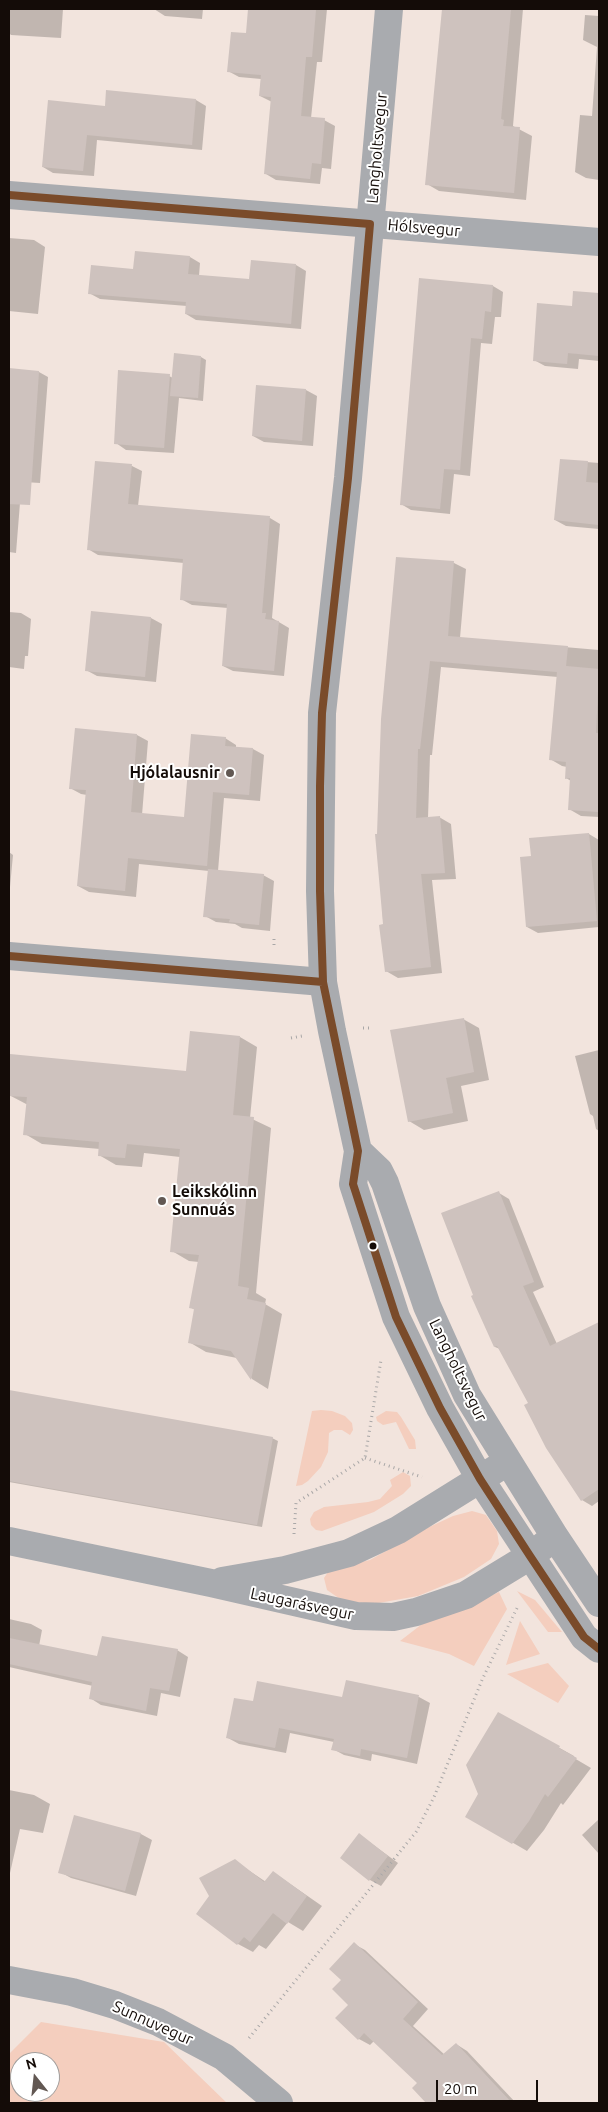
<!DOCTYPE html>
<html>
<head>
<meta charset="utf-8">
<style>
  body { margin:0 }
  #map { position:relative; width:608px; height:2112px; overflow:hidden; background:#f2e4dd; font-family:Ubuntu,sans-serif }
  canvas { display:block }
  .frame { position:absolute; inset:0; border:10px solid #140c08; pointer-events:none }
  .north { position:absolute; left:10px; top:2052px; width:50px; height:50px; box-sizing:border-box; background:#fff; border:1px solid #a19e9c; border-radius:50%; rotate:344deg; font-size:14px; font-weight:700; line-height:20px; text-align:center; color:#140c08 }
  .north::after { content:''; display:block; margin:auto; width:18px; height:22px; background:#625853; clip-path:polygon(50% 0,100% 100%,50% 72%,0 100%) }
  .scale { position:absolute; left:436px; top:2080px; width:102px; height:22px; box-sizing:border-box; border:2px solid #140c08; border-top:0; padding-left:6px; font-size:15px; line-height:18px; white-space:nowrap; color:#140c08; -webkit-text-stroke:4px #fff; paint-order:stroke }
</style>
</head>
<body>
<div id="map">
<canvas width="608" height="2112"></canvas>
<div class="frame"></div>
<div class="north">N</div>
<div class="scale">20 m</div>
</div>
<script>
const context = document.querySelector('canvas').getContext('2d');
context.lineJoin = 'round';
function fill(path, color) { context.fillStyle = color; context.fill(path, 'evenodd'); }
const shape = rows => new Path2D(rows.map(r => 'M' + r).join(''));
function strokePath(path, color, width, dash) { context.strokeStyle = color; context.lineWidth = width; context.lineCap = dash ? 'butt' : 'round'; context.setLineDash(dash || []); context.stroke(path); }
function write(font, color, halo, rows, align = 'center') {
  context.font = font + ' Ubuntu,sans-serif'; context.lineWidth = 4; context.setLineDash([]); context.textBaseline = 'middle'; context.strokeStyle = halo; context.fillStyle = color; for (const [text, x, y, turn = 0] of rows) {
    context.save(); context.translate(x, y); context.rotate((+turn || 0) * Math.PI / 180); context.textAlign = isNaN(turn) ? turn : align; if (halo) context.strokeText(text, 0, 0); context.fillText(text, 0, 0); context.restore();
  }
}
fill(shape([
  [321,1410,332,1411,345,1416,352,1423,353,1430,350,1435,342,1430,334,1430,329,1433,328,1452,321,1467,308,1481,302,1485,296,1486,312,1411],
  [386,1411,397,1412,401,1417,415,1440,416,1449,409,1449,396,1422,383,1425,377,1421,376,1417],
  [403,1472,410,1476,411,1486,403,1494,374,1512,322,1531,316,1530,311,1525,310,1519,314,1512,324,1507,368,1502,380,1499,392,1486,390,1480],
  [472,1511,486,1515,497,1531,499,1544,491,1559,464,1577,418,1596,373,1604,343,1601,327,1590,324,1578,330,1569,370,1560,425,1529,453,1516],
  [517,1591,535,1600,562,1632,548,1632],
  [499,1592,507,1609,474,1666,449,1654,400,1641,426,1621,467,1607],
  [520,1621,540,1654,506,1665],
  [548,1663,569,1686,558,1703,507,1674],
  [41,2022,164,2042,227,2103,9,2103,9,2054],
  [20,2062,50,2062,50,2092,20,2092]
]), '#f4cebe');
fill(shape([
  [9,9,63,9,61,38,11,35,9,33],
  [154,9,203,9,202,19,165,16],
  [249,9,327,9,322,62,317,62,311,118,324,120,335,126,331,169,322,168,320,184,276,180,266,174,272,102,260,96,261,79,239,77,228,71,247,35],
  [443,9,523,9,513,126,532,136,526,200,439,191,427,184],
  [585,15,599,16,599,180,586,178,575,172,580,115,592,116,597,47,583,40],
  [196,100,206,106,202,150,97,140,94,176,53,173,43,167,106,107],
  [9,238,34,240,45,247,38,314,9,311],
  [190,257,200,263,199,276,250,281,296,265,306,271,301,329,196,320,186,314,187,306,100,299,89,293,134,270],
  [420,280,493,286,503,292,501,317,495,317,492,344,481,343,470,476,454,474,450,514,411,510,401,504],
  [574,293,599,295,599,361,579,359,578,369,545,366,534,360,573,307],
  [201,357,206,360,203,401,179,398,174,453,126,450,116,443,169,376,173,378],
  [9,370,39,372,48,377,40,483,9,481],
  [257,386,306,390,317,396,313,446,264,442,253,436],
  [561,460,599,463,599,529,566,526,555,520],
  [96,463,132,466,142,471,138,506,270,518,280,524,272,618,289,628,284,676,233,671,223,666,228,608,192,605,181,599,184,563,98,555,88,549],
  [9,497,20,503,16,553,9,552],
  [397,558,454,563,466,569,460,638,599,650,599,817,581,816,569,809,571,781,566,778,567,767,562,766,550,759,558,677,441,667,432,755,430,755,428,818,439,817,451,824,456,879,432,880,442,973,398,978,386,971,378,835],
  [9,612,21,613,31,619,28,656,25,656,24,669,9,667],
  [92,612,151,618,162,624,156,682,97,676,86,670],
  [76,729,137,735,148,741,142,815,185,819,225,738,236,745,236,748,253,749,264,755,260,801,224,798,218,871,263,875,274,881,270,931,242,928,235,924,216,922,205,916,209,871,139,864,136,897,89,892,78,886,87,795,81,794,70,788],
  [589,834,599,840,599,927,538,933,527,927,532,857],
  [9,852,13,855,9,898],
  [463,1019,479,1028,489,1080,461,1086,468,1121,424,1130,409,1121],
  [240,1037,257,1047,250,1118,271,1128,256,1293,266,1299,265,1304,282,1314,268,1389,252,1379,237,1358,206,1352,189,1342,195,1310,190,1307,199,1262,189,1261,172,1251,180,1157,144,1153,142,1167,116,1165,99,1155,100,1149,42,1144,25,1134,28,1105,9,1095,11,1056,187,1073],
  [599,1050,599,1131,596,1129,593,1116,590,1114,575,1056],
  [499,1193,509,1199,544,1287,533,1292,557,1344,594,1337,599,1345,599,1501,592,1506,582,1500,500,1349,495,1347],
  [9,1391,272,1438,278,1441,262,1527,9,1482],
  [9,1619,31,1624,42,1630,39,1646,98,1658,177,1650,188,1657,180,1697,161,1693,157,1716,101,1705,90,1698,93,1686,9,1667],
  [347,1682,419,1697,430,1703,417,1764,372,1754,371,1761,344,1755,333,1749,334,1742,290,1733,286,1753,239,1744,228,1738,254,1703,343,1698],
  [499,1714,574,1756,574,1758,591,1768,563,1805,561,1803,544,1830,527,1851,467,1816,480,1795],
  [9,1790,34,1795,50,1804,43,1833,20,1829,10,1873],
  [75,1816,141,1834,152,1840,136,1896,71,1878,60,1872],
  [599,1819,599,1854,582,1835],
  [360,1835,398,1863,381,1886,370,1880],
  [235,1861,266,1882,273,1872,322,1906,303,1931,288,1922,266,1949,259,1945,253,1952,238,1944],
  [354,1944,365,1950,428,2009,413,2026,445,2055,456,2044,467,2051,516,2103,428,2103,414,2088,419,2083,374,2041,370,2045,359,2039,337,2018,350,2005,342,1980]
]), '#0003');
fill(shape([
  [248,9,316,9,312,57,306,57,301,116,325,118,321,164,312,163,310,179,264,174,271,97,259,96,261,75,227,72,231,32,246,33],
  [442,9,511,9,501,119,504,120,503,126,520,127,514,193,425,185],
  [106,90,196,99,192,145,87,135,83,171,42,167,48,100,105,106],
  [135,251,190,256,188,274,249,279,251,260,296,264,291,324,185,314,186,302,88,294,91,265,133,269],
  [419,278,493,285,491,312,485,311,482,339,471,338,460,470,444,469,440,509,400,505],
  [573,291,599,293,599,356,568,353,567,364,533,361,537,303,572,306],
  [174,353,201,356,198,398,170,396],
  [9,368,39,371,30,505,9,504],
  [118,370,170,374,164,448,114,444],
  [256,385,306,389,302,441,252,436],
  [560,459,588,461,586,482,599,483,599,525,554,520],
  [95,461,132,464,128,504,270,516,262,613,266,613,265,619,279,621,274,671,222,666,227,604,180,600,183,559,87,550],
  [396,557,454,561,448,636,568,646,566,666,599,669,596,733,599,733,599,812,568,810,570,778,565,779,566,762,549,760,557,672,430,661,420,749,418,749,416,818,440,816,445,873,421,874,431,967,385,972,379,925,383,924,375,834,377,834,381,719],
  [91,611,151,617,145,677,85,671],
  [75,728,137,734,131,812,184,817,191,734,226,737,225,746,253,748,249,795,213,792,207,866,128,858,125,891,77,886,86,790,69,789],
  [589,833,597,921,526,927,520,857,531,856,529,838],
  [208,869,264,874,259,925,229,922,230,919,203,917],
  [464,1018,474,1072,446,1078,453,1113,408,1122,390,1030],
  [190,1031,240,1036,233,1115,254,1117,238,1286,249,1288,247,1299,266,1303,251,1380,231,1351,188,1343,194,1309,189,1308,199,1255,170,1252,180,1149,127,1144,125,1158,98,1156,99,1142,23,1135,27,1097,9,1096,10,1054,186,1071],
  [499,1191,534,1282,523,1286,550,1346,599,1322,599,1489,581,1501,546,1448,524,1405,528,1403,497,1346,494,1347,471,1296,473,1295,441,1213],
  [9,1390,273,1437,257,1525,9,1481],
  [102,1636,178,1649,169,1691,150,1688,146,1711,89,1699,92,1682,9,1664,9,1638,97,1656],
  [346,1680,419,1695,407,1758,361,1749,360,1756,331,1750,334,1739,279,1728,275,1748,226,1738,234,1698,253,1701,257,1681,342,1697],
  [498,1712,560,1746,559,1748,577,1758,548,1797,545,1794,529,1821,512,1844,465,1817,478,1794,466,1765],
  [74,1815,141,1833,125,1891,58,1873],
  [359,1833,388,1856,369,1881,340,1858],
  [235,1859,264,1882,273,1871,307,1896,287,1924,273,1913,250,1942,244,1937,237,1945,196,1914,209,1896,199,1878],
  [354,1942,418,2002,403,2019,442,2055,456,2043,512,2103,426,2103,412,2088,417,2083,364,2033,358,2040,335,2018,348,2005,332,1989,341,1980,329,1969]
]), '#cec2be');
strokePath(shape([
  [274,945,274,937],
  [363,1028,372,1028],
  [291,1038,302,1036],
  [365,1458,422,1477],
  [294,1534,296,1503,365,1458,381,1360],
  [249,2038,416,1832,434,1797,482,1680,518,1606]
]), '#a9a7a7', 3, [1, 4]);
strokePath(shape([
  [9,195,599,242],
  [9,956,323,982],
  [9,1980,72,1992,115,2005,158,2022,224,2057,279,2103]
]), '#a9abaf', 28);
strokePath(shape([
  [389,9,348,478,322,713,320,891,323,982,332,1031,358,1151,353,1184,396,1317,440,1408,480,1479,584,1637,599,1649],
  [358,1151,379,1171,385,1183,427,1306,467,1395,555,1537,599,1603],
  [9,1541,211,1583,356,1616,393,1617,416,1612,466,1595,530,1556,555,1537],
  [222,1581,285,1570,349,1553,398,1530,496,1469]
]), '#a9abaf', 28);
strokePath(shape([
  [9,195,370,224,348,478,322,713,320,786,320,891,323,982,358,1151,353,1184,396,1317,440,1408,480,1479,530,1556,584,1637,599,1649],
  [9,956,323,982]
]), '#7a4b2a', 8);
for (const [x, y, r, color] of [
  [230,773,5,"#625853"],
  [162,1201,5,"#625853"],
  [373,1246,4.5,"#140c08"]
]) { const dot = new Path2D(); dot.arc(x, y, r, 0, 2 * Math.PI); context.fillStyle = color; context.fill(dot); strokePath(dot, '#fff', 2); }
write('16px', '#140c08', '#fff', [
  ["Langholtsvegur",377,148,-85],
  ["Hólsvegur",424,228,5],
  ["Langholtsvegur",458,1370,64],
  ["Laugarásvegur",302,1604,12],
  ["Sunnuvegur",153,2023,24]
]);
write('bold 16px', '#140c08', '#fff', [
  ["Hjólalausnir",220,773],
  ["Leikskólinn",172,1192,"left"],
  ["Sunnuás",172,1210,"left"]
], 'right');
</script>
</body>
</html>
